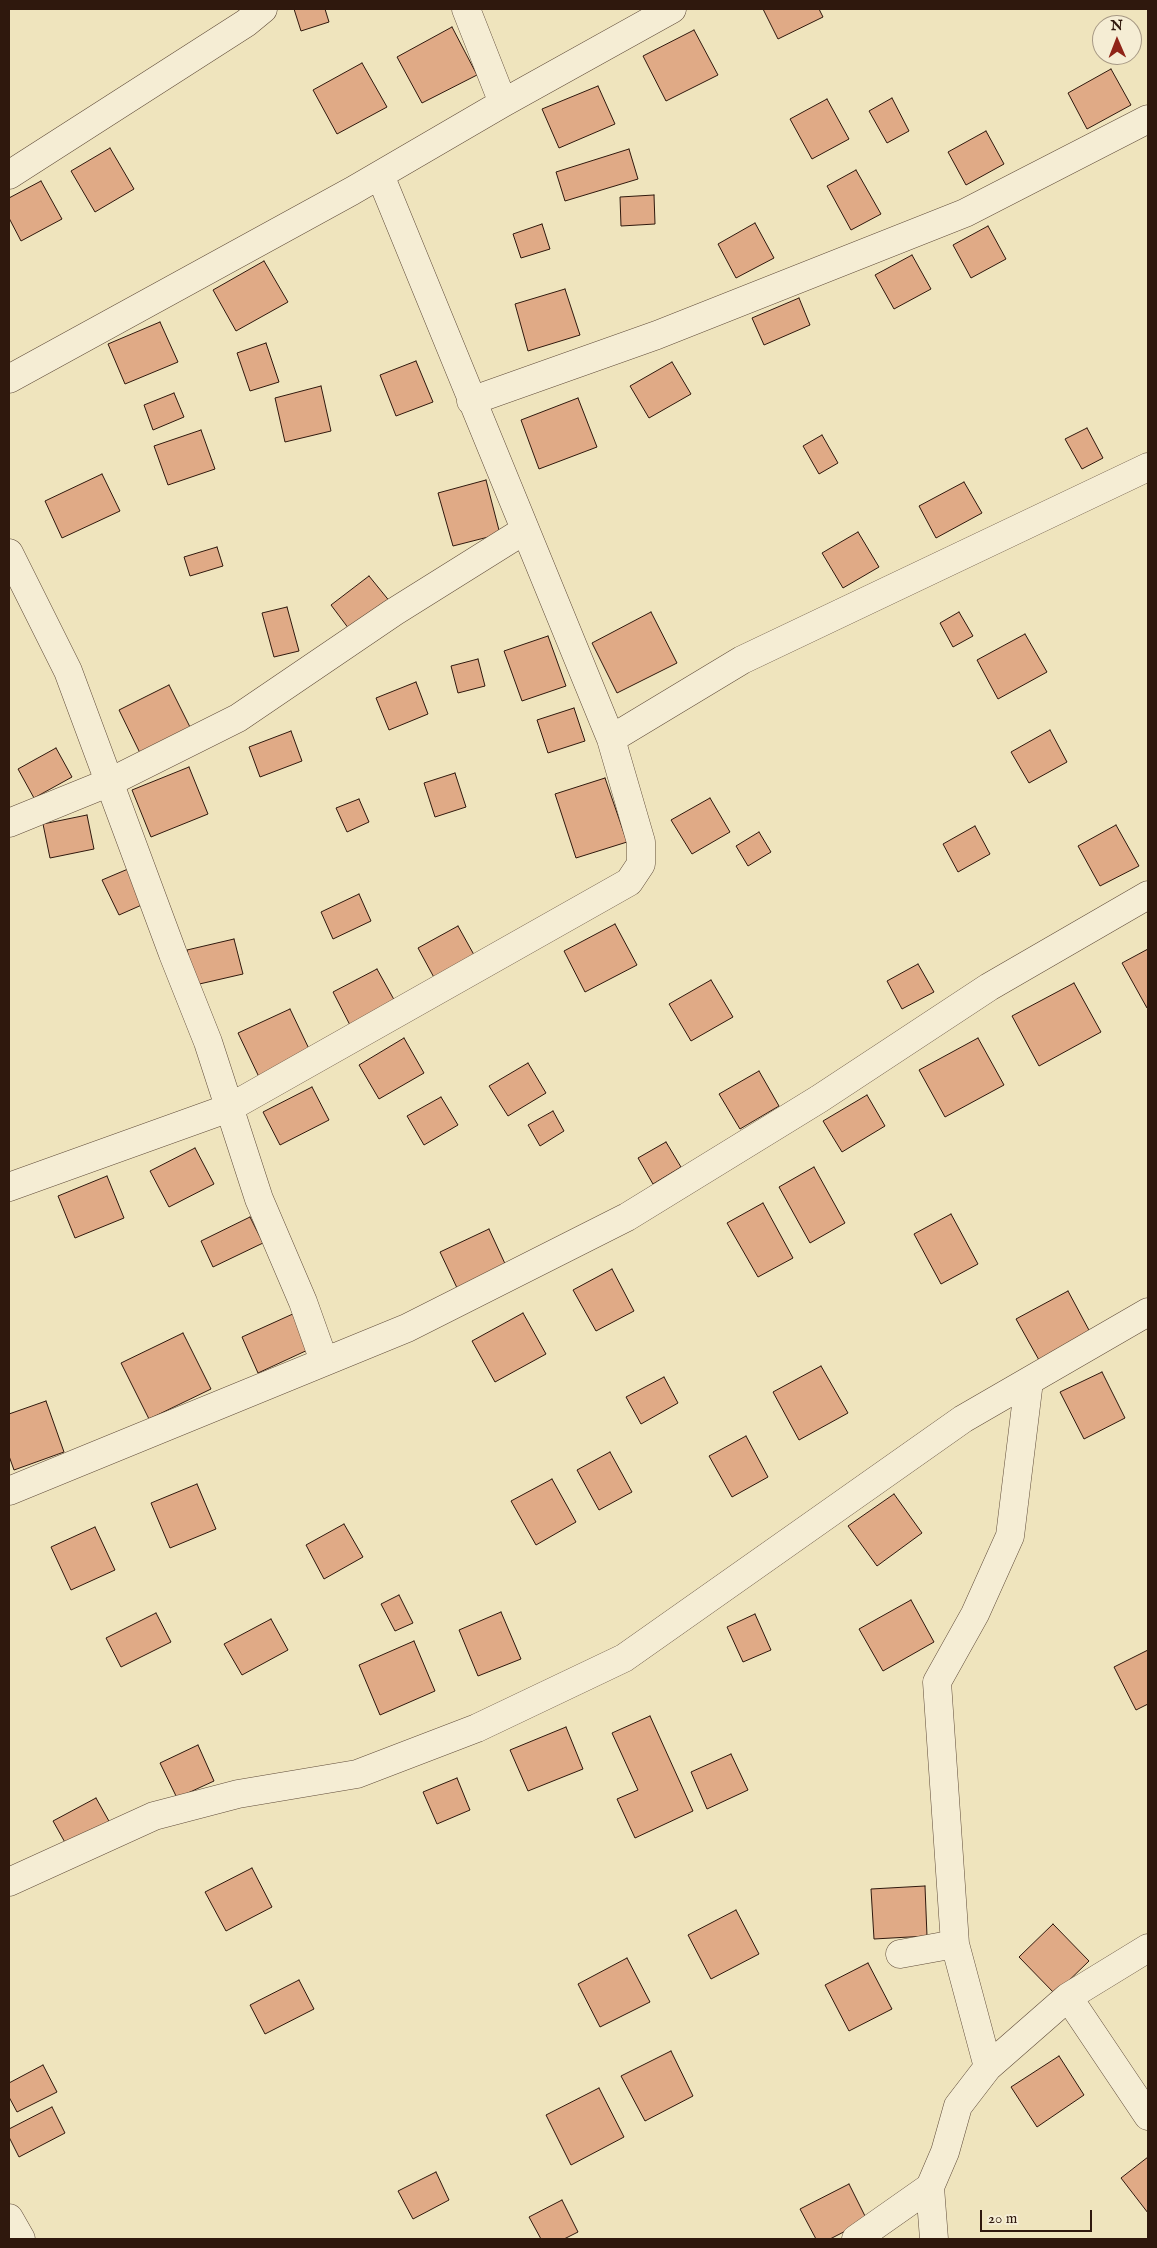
<!DOCTYPE html>
<html>
<head>
<meta charset="utf-8">
<style>
  body { margin:0 }
  #map { position:relative; width:1157px; height:2248px; overflow:hidden; background:#efe4bd; font-family:"IM FELL English",serif }
  canvas { display:block }
  .frame { position:absolute; inset:0; border:10px solid #2f180d; pointer-events:none }
  .north { position:absolute; left:1092px; top:15px; width:50px; height:50px; box-sizing:border-box; background:#f5edd4; border:1px solid #a69884; border-radius:50%; rotate:359deg; font-size:14px; font-weight:700; line-height:20px; text-align:center; color:#2f180d }
  .north::after { content:''; display:block; margin:auto; width:18px; height:22px; background:#8f2418; clip-path:polygon(50% 0,100% 100%,50% 72%,0 100%) }
  .scale { position:absolute; left:980px; top:2210px; width:112px; height:22px; box-sizing:border-box; border:2px solid #2f180d; border-top:0; padding-left:6px; font-size:15px; line-height:18px; white-space:nowrap; color:#2f180d; -webkit-text-stroke:4px #f5edd4; paint-order:stroke }
</style>
</head>
<body>
<div id="map">
<canvas width="1157" height="2248"></canvas>
<div class="frame"></div>
<div class="north">N</div>
<div class="scale">20 m</div>
</div>
<script>
const context = document.querySelector('canvas').getContext('2d');
context.lineJoin = 'round';
function fill(path, color) { context.fillStyle = color; context.fill(path, 'evenodd'); }
const shape = rows => new Path2D(rows.map(r => 'M' + r).join(''));
function strokePath(path, color, width, dash) { context.strokeStyle = color; context.lineWidth = width; context.lineCap = dash ? 'butt' : 'round'; context.setLineDash(dash || []); context.stroke(path); }
const building = shape([
  [294,9,325,9,329,22,301,31,294,9],
  [763,9,819,9,823,17,778,39,763,9],
  [452,27,477,75,422,103,397,57,452,27],
  [694,30,718,75,666,101,643,56,694,30],
  [362,63,387,107,337,134,313,90,362,63],
  [1111,69,1131,105,1087,129,1068,93,1111,69],
  [598,86,615,124,559,148,542,109,598,86],
  [892,98,909,131,887,143,869,111,892,98],
  [827,99,849,139,812,159,790,119,827,99],
  [986,131,1004,164,966,185,948,152,986,131],
  [110,148,134,189,95,212,71,171,110,148],
  [629,149,638,179,565,201,556,172,629,149],
  [856,170,881,214,851,230,827,186,856,170],
  [41,181,62,219,21,241,9,218,9,198,41,181],
  [654,195,655,224,621,226,620,197,654,195],
  [755,223,774,258,736,278,718,244,755,223],
  [542,224,550,249,521,258,513,234,542,224],
  [988,226,1006,259,971,278,953,245,988,226],
  [912,255,931,289,894,309,875,275,912,255],
  [264,261,288,302,236,331,213,290,264,261],
  [565,289,580,335,528,351,515,304,565,289],
  [799,298,810,325,764,345,752,318,799,298],
  [160,322,178,362,125,384,108,344,160,322],
  [266,343,279,382,250,391,237,353,266,343],
  [416,361,433,402,396,416,380,375,416,361],
  [672,362,691,394,649,418,630,386,672,362],
  [321,386,331,431,285,442,275,398,321,386],
  [174,393,184,417,153,430,144,405,174,393],
  [578,398,597,447,539,469,521,420,578,398],
  [1087,428,1103,458,1082,469,1065,439,1087,428],
  [201,430,215,469,168,485,154,446,201,430],
  [822,435,838,463,819,474,803,446,822,435],
  [102,474,120,511,62,538,45,501,102,474],
  [486,480,500,534,453,546,438,493,486,480],
  [964,482,982,513,936,538,919,506,964,482],
  [858,532,879,567,843,588,822,553,858,532],
  [217,547,223,566,190,576,184,557,217,547],
  [369,576,391,603,352,633,331,605,369,576],
  [287,607,299,651,274,657,262,613,287,607],
  [651,612,677,663,617,693,592,643,651,612],
  [959,612,973,636,953,647,940,623,959,612],
  [1025,634,1047,672,998,699,977,660,1025,634],
  [548,636,566,686,522,701,504,651,548,636],
  [478,659,485,686,458,693,451,666,478,659],
  [416,682,428,714,389,730,376,698,416,682],
  [169,685,191,729,140,753,119,710,169,685],
  [574,708,585,741,548,753,537,720,574,708],
  [1050,730,1067,762,1029,783,1011,752,1050,730],
  [291,731,302,761,260,777,249,747,291,731],
  [56,748,72,777,34,798,18,769,56,748],
  [189,767,208,814,151,837,132,790,189,767],
  [455,773,466,807,435,817,424,783,455,773],
  [605,778,627,842,576,858,555,794,605,778],
  [710,798,730,832,692,854,671,820,710,798],
  [359,799,369,822,347,832,336,808,359,799],
  [87,815,94,849,50,858,43,824,87,815],
  [1116,825,1139,866,1100,886,1078,846,1116,825],
  [975,826,990,854,958,872,943,844,975,826],
  [759,832,771,852,748,866,736,846,759,832],
  [128,869,144,904,119,915,102,880,128,869],
  [359,894,371,921,333,939,321,912,359,894],
  [615,924,637,965,585,992,564,951,615,924],
  [458,926,478,962,437,983,418,948,458,926],
  [234,939,243,974,195,985,187,950,234,939],
  [1148,949,1148,1007,1147,1008,1122,963,1148,949],
  [918,964,934,992,902,1009,887,981,918,964],
  [377,969,397,1005,352,1029,333,992,377,969],
  [711,980,733,1017,691,1041,669,1004,711,980],
  [1074,983,1101,1032,1039,1066,1012,1016,1074,983],
  [290,1009,311,1053,259,1077,238,1033,290,1009],
  [404,1038,424,1073,379,1099,359,1065,404,1038],
  [978,1038,1004,1085,945,1117,919,1070,978,1038],
  [528,1063,546,1093,508,1116,489,1086,528,1063],
  [759,1071,779,1106,740,1129,719,1094,759,1071],
  [312,1087,329,1120,280,1145,263,1112,312,1087],
  [867,1095,885,1126,842,1152,823,1121,867,1095],
  [441,1097,458,1125,424,1145,407,1116,441,1097],
  [553,1111,564,1131,540,1146,528,1125,553,1111],
  [666,1142,681,1167,653,1184,638,1158,666,1142],
  [195,1148,214,1184,169,1207,150,1171,195,1148],
  [814,1167,845,1223,810,1243,779,1187,814,1167],
  [107,1176,124,1218,75,1238,58,1196,107,1176],
  [763,1203,793,1258,758,1277,727,1223,763,1203],
  [951,1214,978,1264,941,1284,914,1234,951,1214],
  [250,1217,263,1243,213,1267,201,1241,250,1217],
  [489,1229,507,1268,458,1290,440,1252,489,1229],
  [612,1269,634,1311,596,1331,573,1290,612,1269],
  [1068,1291,1090,1332,1039,1360,1016,1319,1068,1291],
  [295,1313,312,1348,258,1373,242,1337,295,1313],
  [523,1313,546,1354,495,1382,472,1341,523,1313],
  [183,1333,211,1389,149,1419,121,1363,183,1333],
  [821,1366,848,1413,799,1440,773,1392,821,1366],
  [1102,1372,1125,1418,1084,1439,1060,1392,1102,1372],
  [664,1377,678,1403,641,1424,626,1397,664,1377],
  [46,1401,64,1452,14,1470,9,1456,9,1414,46,1401],
  [746,1436,768,1477,732,1497,709,1456,746,1436],
  [610,1452,632,1492,599,1510,577,1470,610,1452],
  [552,1479,576,1522,536,1545,511,1501,552,1479],
  [197,1484,216,1529,170,1548,151,1503,197,1484],
  [894,1494,922,1533,877,1566,848,1526,894,1494],
  [344,1524,363,1557,324,1579,306,1545,344,1524],
  [95,1527,115,1570,71,1590,51,1547,95,1527],
  [399,1595,413,1623,395,1631,381,1604,399,1595],
  [911,1600,934,1642,883,1671,859,1629,911,1600],
  [501,1612,521,1659,478,1676,459,1630,501,1612],
  [156,1613,171,1642,121,1667,106,1638,156,1613],
  [755,1614,771,1650,743,1662,727,1627,755,1614],
  [271,1619,288,1650,242,1675,224,1644,271,1619],
  [414,1641,435,1691,380,1715,359,1665,414,1641],
  [1148,1650,1148,1704,1136,1710,1114,1667,1148,1650],
  [650,1716,693,1811,635,1838,617,1799,638,1790,612,1733,650,1716],
  [566,1727,583,1769,528,1791,510,1750,566,1727],
  [198,1745,214,1781,177,1798,160,1763,198,1745],
  [731,1754,748,1790,707,1809,691,1772,731,1754],
  [457,1778,470,1810,437,1824,423,1792,457,1778],
  [96,1798,110,1823,67,1846,53,1821,96,1798],
  [252,1868,272,1907,226,1931,205,1892,252,1868],
  [925,1886,927,1936,874,1939,871,1889,925,1886],
  [736,1910,759,1954,711,1979,688,1935,736,1910],
  [1053,1924,1089,1961,1055,1994,1019,1957,1053,1924],
  [627,1958,650,2002,600,2027,578,1984,627,1958],
  [868,1963,892,2009,849,2031,825,1985,868,1963],
  [299,1980,314,2009,265,2034,250,2005,299,1980],
  [671,2051,693,2096,645,2121,621,2076,671,2051],
  [1059,2056,1084,2095,1037,2127,1011,2087,1059,2056],
  [43,2065,57,2092,17,2112,9,2097,9,2083,43,2065],
  [599,2088,624,2137,571,2165,546,2115,599,2088],
  [52,2107,65,2133,19,2157,9,2137,9,2129,52,2107],
  [1148,2157,1148,2213,1121,2178,1148,2157],
  [436,2172,449,2200,413,2219,398,2191,436,2172],
  [849,2184,867,2220,830,2239,816,2239,800,2209,849,2184],
  [562,2200,578,2232,564,2239,541,2239,529,2217,562,2200]
]);
fill(building, '#e0aa86');
strokePath(building, '#2f180d', 1);
const minor = shape([
  [466,9,503,103],
  [9,175,246,23,263,9],
  [9,379,352,191,503,103,672,9],
  [471,401,657,335,965,213,1148,119],
  [9,553,68,671,173,954,208,1042,259,1199,303,1302,324,1361],
  [611,739,742,660,1148,467],
  [9,823,110,782,238,718,394,612,525,530],
  [9,1187,229,1108,629,882,641,864,641,842,611,739,380,175],
  [9,1491,407,1328,627,1217,819,1099,989,987,1148,895],
  [9,1882,154,1816,238,1794,357,1774,477,1728,624,1658,963,1419,1148,1312],
  [900,1954,955,1944],
  [1068,1997,1148,2116],
  [988,2067,955,1944,937,1682,975,1614,1010,1536,1029,1381],
  [930,2187,934,2239],
  [9,2218,21,2239],
  [856,2239,930,2187,945,2152,958,2106,988,2067,1068,1997,1148,1948]
]);
strokePath(minor, '#5f4b39', 29);
strokePath(minor, '#f5edd4', 28);
</script>
</body>
</html>
